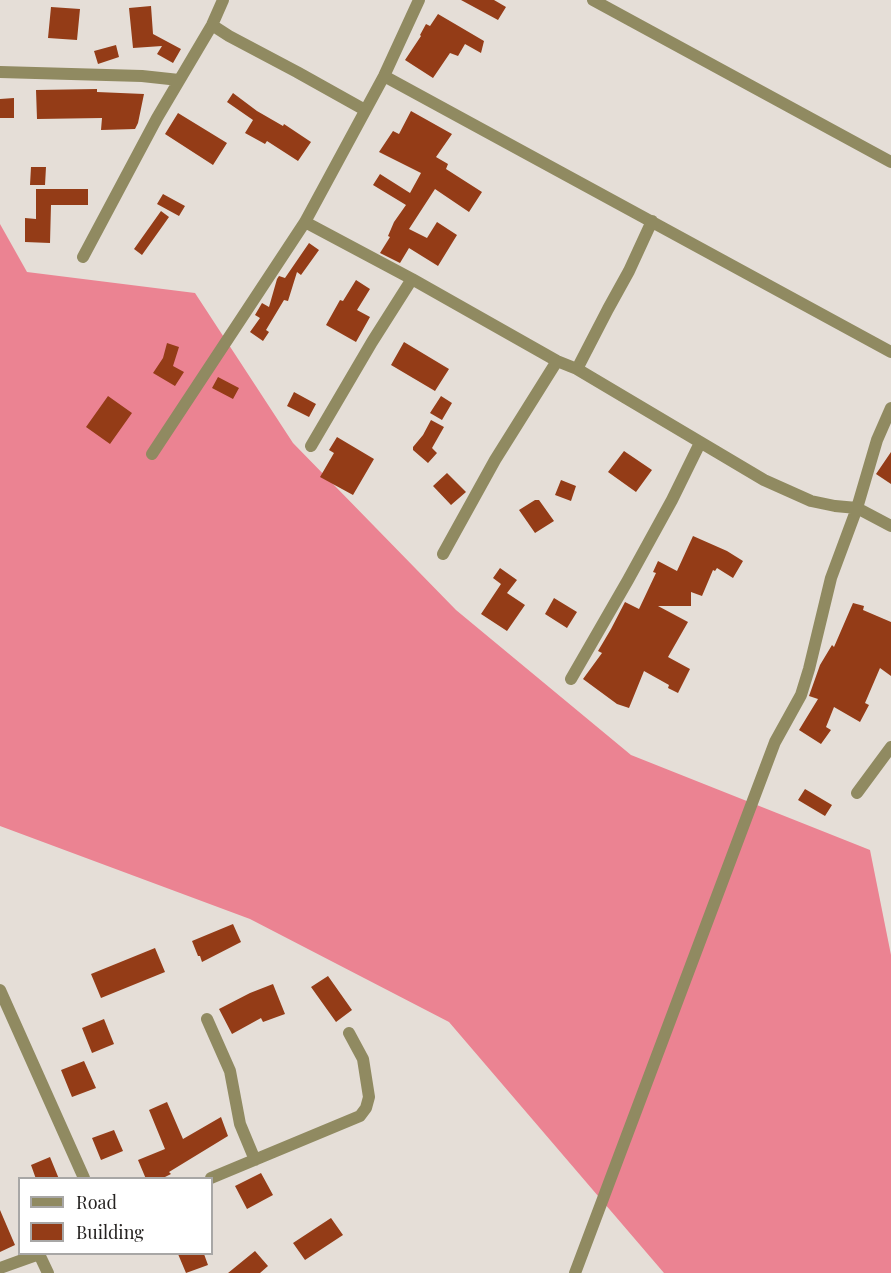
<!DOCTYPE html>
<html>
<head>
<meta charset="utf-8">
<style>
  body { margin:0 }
  #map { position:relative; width:891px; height:1273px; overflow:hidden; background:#e5ded7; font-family:"Playfair Display",serif }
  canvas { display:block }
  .legend { position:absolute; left:18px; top:1177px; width:195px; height:78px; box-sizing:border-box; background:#fff; border:2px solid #a8a7a6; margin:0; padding:8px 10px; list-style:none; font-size:18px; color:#262321 }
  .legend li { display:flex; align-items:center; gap:12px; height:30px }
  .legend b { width:30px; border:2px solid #a8a7a6 }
</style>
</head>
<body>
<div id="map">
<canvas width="891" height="1273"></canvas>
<ul class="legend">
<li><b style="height:8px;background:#908a61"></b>Road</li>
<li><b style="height:16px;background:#943c17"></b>Building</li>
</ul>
</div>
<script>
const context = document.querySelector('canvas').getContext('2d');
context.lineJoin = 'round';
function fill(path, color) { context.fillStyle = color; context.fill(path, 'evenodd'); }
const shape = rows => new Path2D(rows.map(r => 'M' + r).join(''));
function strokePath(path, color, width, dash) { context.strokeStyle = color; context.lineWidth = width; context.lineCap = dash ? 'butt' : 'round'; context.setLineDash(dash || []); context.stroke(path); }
fill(shape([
  [0,224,27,272,195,293,293,443,456,610,631,755,870,850,891,955,891,1273,664,1273,449,1022,250,919,0,826]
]), '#eb8392');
fill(shape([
  [461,0,494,0,506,7,498,20],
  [151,6,153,34,181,49,173,63,157,54,162,46,133,48,129,8],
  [51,7,80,9,77,40,48,38],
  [438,14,484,41,481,53,465,44,458,56,450,53,433,78,405,60,421,36,420,35,426,24,430,26],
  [116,45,119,57,98,64,94,51],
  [97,89,97,92,144,94,138,123,135,129,101,130,102,118,37,119,36,90],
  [233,93,257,111,283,126,284,124,311,142,298,161,267,141,265,144,245,133,253,120,227,102],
  [14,98,14,118,0,118,0,99],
  [411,111,452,134,436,157,448,164,446,169,482,192,469,212,435,189,409,229,427,238,437,222,457,235,438,266,409,248,400,263,380,253,390,237,388,236,394,222,406,205,373,185,380,174,410,193,421,173,379,152,393,131,399,134],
  [178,113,227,143,213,165,165,134],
  [31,167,46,167,45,185,30,185],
  [36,189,88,189,88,205,51,205,50,243,25,242,25,218,36,219],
  [163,194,185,206,179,216,157,204],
  [161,211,169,217,142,255,134,249],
  [309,243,319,250,301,275,297,272,288,301,284,300,266,330,269,332,263,341,250,332,260,318,255,315,262,303,269,307,277,279,279,276,285,278],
  [356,280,370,289,357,310,370,317,356,342,326,325,340,300,343,301],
  [404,342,449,369,435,391,391,365],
  [167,343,179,347,173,366,184,372,175,386,153,373,163,358],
  [218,377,239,388,233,399,212,388],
  [294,392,316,404,309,417,287,406],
  [108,396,132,413,110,444,86,427],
  [441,396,452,403,442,420,430,413],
  [431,420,444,427,432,448,437,453,428,463,413,450,413,447,423,435],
  [337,437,374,459,353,495,320,477,334,453,329,450],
  [624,451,652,470,636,492,608,472],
  [891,452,891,484,876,474],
  [447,473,466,492,451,505,433,486],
  [561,480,576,486,571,501,555,495],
  [535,500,539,500,554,521,535,533,519,510],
  [693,536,727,551,743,561,733,578,717,568,715,571,713,570,702,596,691,592,691,606,658,606,688,622,668,657,690,669,678,693,668,688,669,685,644,671,629,708,617,704,583,679,602,653,598,651,611,629,625,602,639,609,656,573,653,572,658,561,677,571],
  [500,568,517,580,507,593,525,605,507,631,481,614,501,584,493,578],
  [554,598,577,612,567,628,545,614],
  [853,603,864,606,863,610,891,622,891,676,880,668,865,703,869,705,860,722,834,707,826,727,831,730,821,744,799,730,818,699,809,696,820,665,832,645,834,647],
  [805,789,832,805,825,816,798,800],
  [233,924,241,942,202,962,200,956,198,956,192,941],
  [155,948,165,972,101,998,91,974],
  [328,976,352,1010,336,1022,311,987],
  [273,984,285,1014,263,1022,261,1018,232,1034,219,1009,250,993],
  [104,1019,114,1044,92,1053,82,1028],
  [84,1061,96,1088,72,1097,61,1070],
  [167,1102,183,1139,221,1117,228,1136,169,1172,171,1174,161,1179,146,1179,138,1160,165,1149,149,1110],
  [114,1130,123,1151,101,1160,92,1138],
  [50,1157,59,1179,36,1179,31,1165],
  [261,1173,273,1195,247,1209,235,1186],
  [0,1210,15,1245,0,1252],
  [331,1218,343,1235,305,1260,293,1243],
  [255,1251,268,1266,260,1273,228,1273],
  [178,1254,204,1254,208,1265,186,1273]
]), '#943c17');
strokePath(shape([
  [593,0,891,162],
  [212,25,229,36,297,72,365,110],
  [0,72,142,76,179,80],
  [384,76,891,352],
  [305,222,412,279,557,361,577,369,764,480,811,501,835,506,857,508,891,526],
  [83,257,157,118,212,25,223,0],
  [577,369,608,309,629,271,652,221],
  [311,446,372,342,412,279],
  [152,454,305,222,384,76,419,0],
  [443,554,495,460,557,361],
  [571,679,628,580,672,500,700,443],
  [857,793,891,747],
  [0,990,84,1178],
  [207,1019,230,1071,240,1124,255,1160],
  [211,1178,360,1116,366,1108,369,1097,363,1059,349,1033],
  [39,1254,48,1273],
  [0,1268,39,1254],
  [575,1273,775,742,801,695,809,669,831,578,857,508,877,440,891,408]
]), '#908a61', 12);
</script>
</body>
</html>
